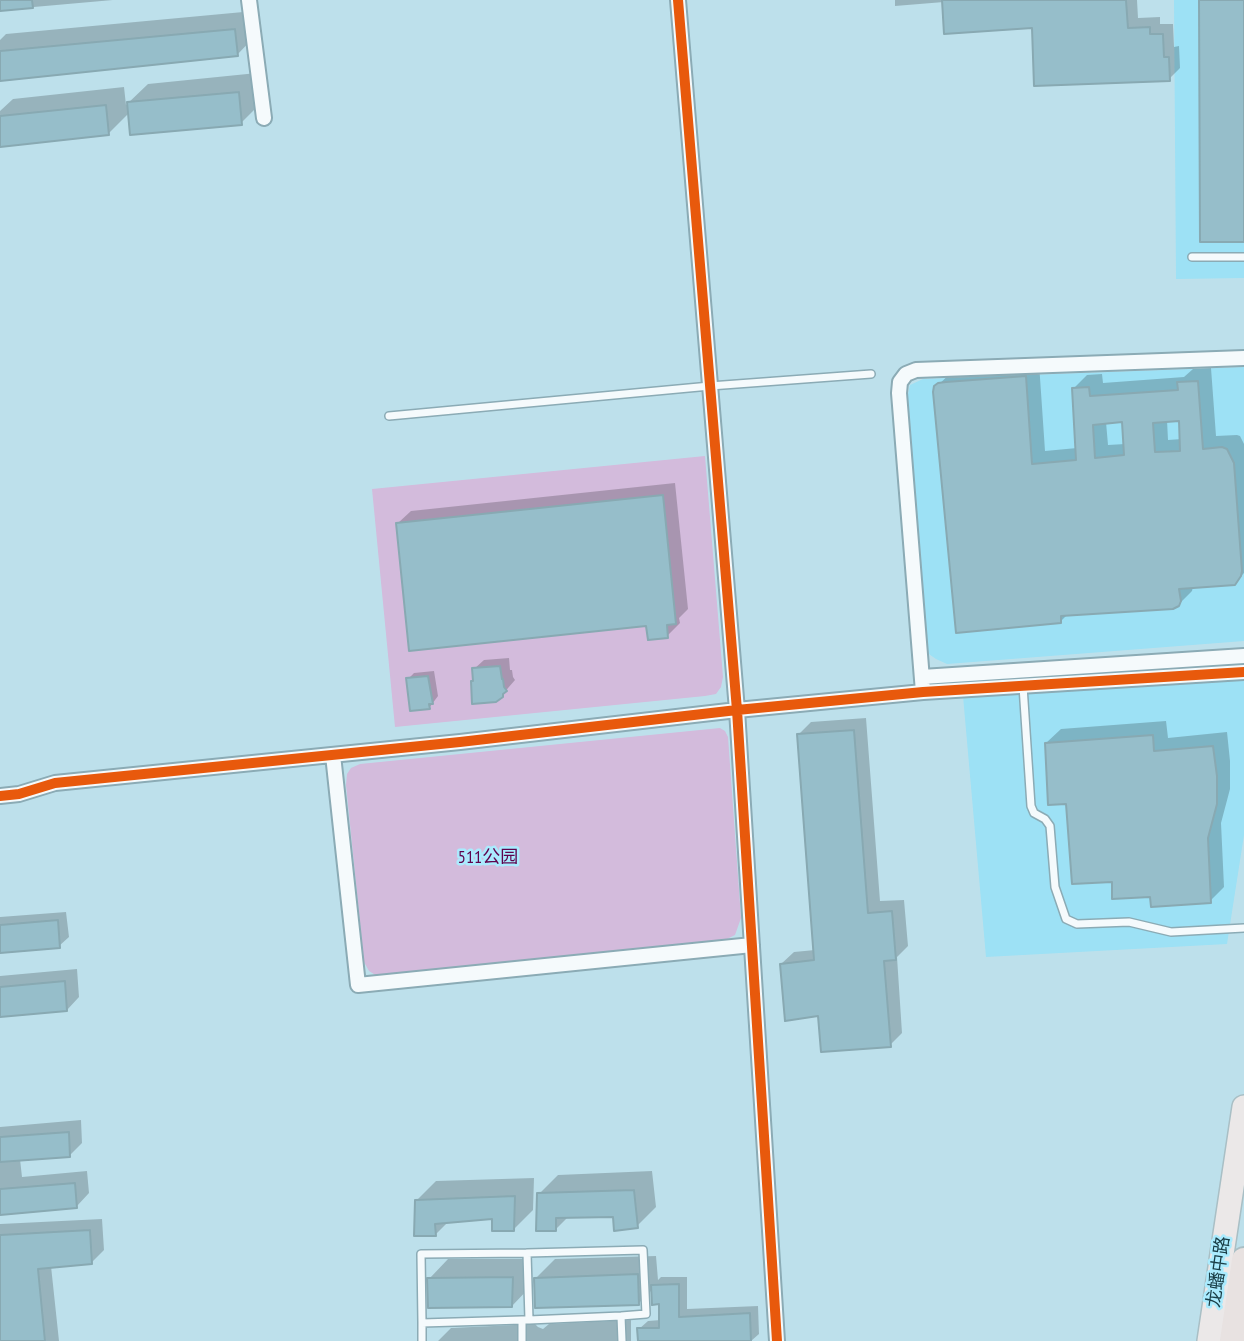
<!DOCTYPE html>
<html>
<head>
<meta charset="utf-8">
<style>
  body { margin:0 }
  canvas { display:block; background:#bde0eb }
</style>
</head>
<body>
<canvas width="1244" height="1341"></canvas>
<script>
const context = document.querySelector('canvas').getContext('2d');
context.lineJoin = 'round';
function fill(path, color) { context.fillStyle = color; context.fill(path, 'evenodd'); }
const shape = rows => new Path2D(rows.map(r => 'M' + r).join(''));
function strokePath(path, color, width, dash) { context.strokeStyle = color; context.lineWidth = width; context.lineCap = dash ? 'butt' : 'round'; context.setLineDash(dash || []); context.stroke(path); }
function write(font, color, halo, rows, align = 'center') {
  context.font = font + ' "PT Sans Narrow","Noto Sans SC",sans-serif'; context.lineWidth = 5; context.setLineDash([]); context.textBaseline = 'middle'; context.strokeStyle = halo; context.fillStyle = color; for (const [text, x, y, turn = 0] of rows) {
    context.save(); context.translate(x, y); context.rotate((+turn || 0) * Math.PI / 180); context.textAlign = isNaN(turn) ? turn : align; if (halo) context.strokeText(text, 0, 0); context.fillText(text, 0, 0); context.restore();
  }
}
fill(shape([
  [1174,0,1244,0,1244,278,1176,279],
  [1244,367,1244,641,947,664,936,659,926,652,907,399,910,385,923,379],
  [1244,679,1244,835,1227,944,986,957,963,696]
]), '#9de1f5');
fill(shape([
  [705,456,723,677,721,687,716,694,705,696,395,727,372,489],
  [720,728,725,731,728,737,741,918,735,935,727,939,387,975,377,976,369,971,364,962,346,785,347,774,351,768,360,764]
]), '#d3bbdc');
fill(shape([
  [0,0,113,0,0,10],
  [895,0,1137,0,1138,18,1160,17,1160,24,1173,24,1174,47,1179,46,1180,68,1169,79,1034,27,944,2,895,6],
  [254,11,256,35,237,55,0,79,0,40,6,34],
  [257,73,260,104,241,123,130,112,108,134,0,145,0,111,13,99,124,87,126,105,148,84],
  [1039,363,1045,451,1077,448,1073,389,1087,375,1102,374,1103,383,1184,377,1193,369,1211,368,1216,436,1237,435,1240,436,1244,444,1244,573,1234,583,1193,586,1192,591,1178,605,1068,614,1060,622,936,387,954,370],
  [1180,419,1182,439,1168,440,1167,420],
  [1123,421,1125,444,1108,445,1106,422],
  [675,483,688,609,679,618,680,623,667,636,648,624,398,523,411,511],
  [509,658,510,670,512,670,513,677,515,680,502,695,475,679,474,669,484,660],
  [434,671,438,696,429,708,408,679,414,673],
  [866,718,880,901,904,900,908,946,897,957,902,1033,890,1045,820,1014,781,964,794,952,815,950,798,735,811,722],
  [1166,721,1168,738,1227,732,1230,761,1230,789,1221,823,1224,887,1210,901,1152,895,1114,880,1068,802,1046,743,1061,729],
  [66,912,69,937,59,946,0,951,0,917],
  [77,969,79,997,67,1010,0,1015,0,976],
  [81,1120,82,1143,69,1156,20,1159,22,1177,87,1171,89,1193,77,1206,0,1213,0,1127],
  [652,1171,656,1207,637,1226,615,1215,569,1216,555,1230,539,1194,558,1175],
  [534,1178,533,1210,514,1229,494,1217,449,1221,436,1234,417,1200,436,1181],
  [102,1219,104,1250,91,1263,51,1266,59,1341,0,1341,0,1224],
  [656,1256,658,1280,661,1277,687,1277,687,1309,758,1306,759,1334,751,1341,639,1341,639,1329,648,1321,661,1320,661,1303,653,1289,639,1303,536,1278,555,1259],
  [448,1259,531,1259,531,1286,512,1306,429,1279],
  [631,1320,631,1341,438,1341,451,1328,535,1324,538,1327,543,1329,549,1324]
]), '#0003');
const building = shape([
  [0,0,32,0,33,8,0,11,0,0],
  [942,0,1126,0,1128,28,1150,27,1150,34,1163,34,1164,57,1169,57,1170,81,1034,86,1032,28,944,34,942,0],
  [1199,0,1244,0,1244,242,1200,242,1199,0],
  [235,29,238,56,0,81,0,51,235,29],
  [239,92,242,125,130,135,127,102,239,92],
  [106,105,109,135,0,147,0,116,106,105],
  [1026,376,1032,464,1076,460,1072,388,1089,387,1090,396,1178,390,1177,382,1198,381,1203,449,1222,447,1227,449,1234,463,1242,571,1241,576,1235,585,1179,589,1181,601,1179,606,1173,609,1061,616,1061,623,956,633,933,392,934,386,938,383,946,382,1026,376],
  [1179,421,1180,451,1155,452,1153,423,1179,421],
  [1122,422,1124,455,1095,458,1093,425,1122,422],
  [663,495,676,624,667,625,668,638,648,640,646,626,409,651,396,523,663,495],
  [500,666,502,679,503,679,504,687,507,691,503,694,503,697,496,702,472,704,471,681,473,681,472,668,500,666],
  [428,676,433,704,429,704,430,709,410,711,406,678,428,676],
  [854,730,868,913,892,911,896,960,884,961,891,1047,821,1052,818,1016,785,1021,780,964,814,960,797,734,854,730],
  [1153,735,1154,751,1213,746,1217,776,1217,804,1208,838,1211,903,1151,907,1150,897,1112,899,1112,882,1072,884,1066,804,1048,805,1045,743,1153,735],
  [58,920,60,948,0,953,0,925,58,920],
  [65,981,67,1011,0,1017,0,987,65,981],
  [69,1132,70,1157,0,1162,0,1137,69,1132],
  [75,1183,77,1208,0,1215,0,1189,75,1183],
  [634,1190,638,1228,614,1231,613,1217,556,1218,556,1231,536,1231,537,1193,634,1190],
  [515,1196,514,1231,492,1231,492,1219,435,1224,436,1236,414,1236,415,1200,515,1196],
  [90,1230,92,1264,38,1269,45,1341,0,1341,0,1235,90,1230],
  [638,1274,639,1305,535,1308,534,1278,638,1274],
  [513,1277,512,1307,428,1308,427,1278,513,1277],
  [679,1284,679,1317,750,1313,751,1341,638,1341,637,1328,659,1328,659,1304,652,1305,651,1285,679,1284]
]);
fill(building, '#96beca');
strokePath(building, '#88a9b2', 2);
const service = shape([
  [1192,257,1244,257],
  [389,416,710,386,871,374],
  [1023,686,1031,806,1034,813,1045,819,1050,826,1055,887,1066,919,1077,924,1129,922,1171,932,1244,928],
  [621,1316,622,1341],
  [422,1323,421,1254,527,1253],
  [422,1341,422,1323,522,1320],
  [522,1341,522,1320,529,1320,621,1316,646,1314,643,1250,527,1253,529,1320]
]);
const minor = shape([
  [249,0,264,118],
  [678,0,737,710,777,1341],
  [922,677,1244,656],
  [923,692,899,393,900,382,906,374,916,370,1244,358],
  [333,755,358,985,752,945],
  [0,796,19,794,55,783,460,742,737,710,923,692,1244,672]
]);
const primary = shape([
  [1209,1341,1244,1107]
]);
const trunk = shape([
  [1232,1341,1244,1260]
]);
strokePath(service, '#8babb5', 10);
strokePath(minor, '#8babb5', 18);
strokePath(primary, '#a9bfc5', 26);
strokePath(trunk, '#a9bfc5', 28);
strokePath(service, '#f5fafc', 7);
strokePath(minor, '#f5fafc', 14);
strokePath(primary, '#ebe8e8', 23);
strokePath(trunk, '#e8e2e1', 24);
strokePath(shape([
  [678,0,737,710,777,1341],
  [0,796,19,794,55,783,460,742,737,710,923,692,1244,672]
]), '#e8590c', 10);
write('18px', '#5f034d', '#aaebfe', [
  ["511公园",488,858]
]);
write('18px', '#193d46', '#aaebfe', [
  ["龙蟠中路",1219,1272,-82]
]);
</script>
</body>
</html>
